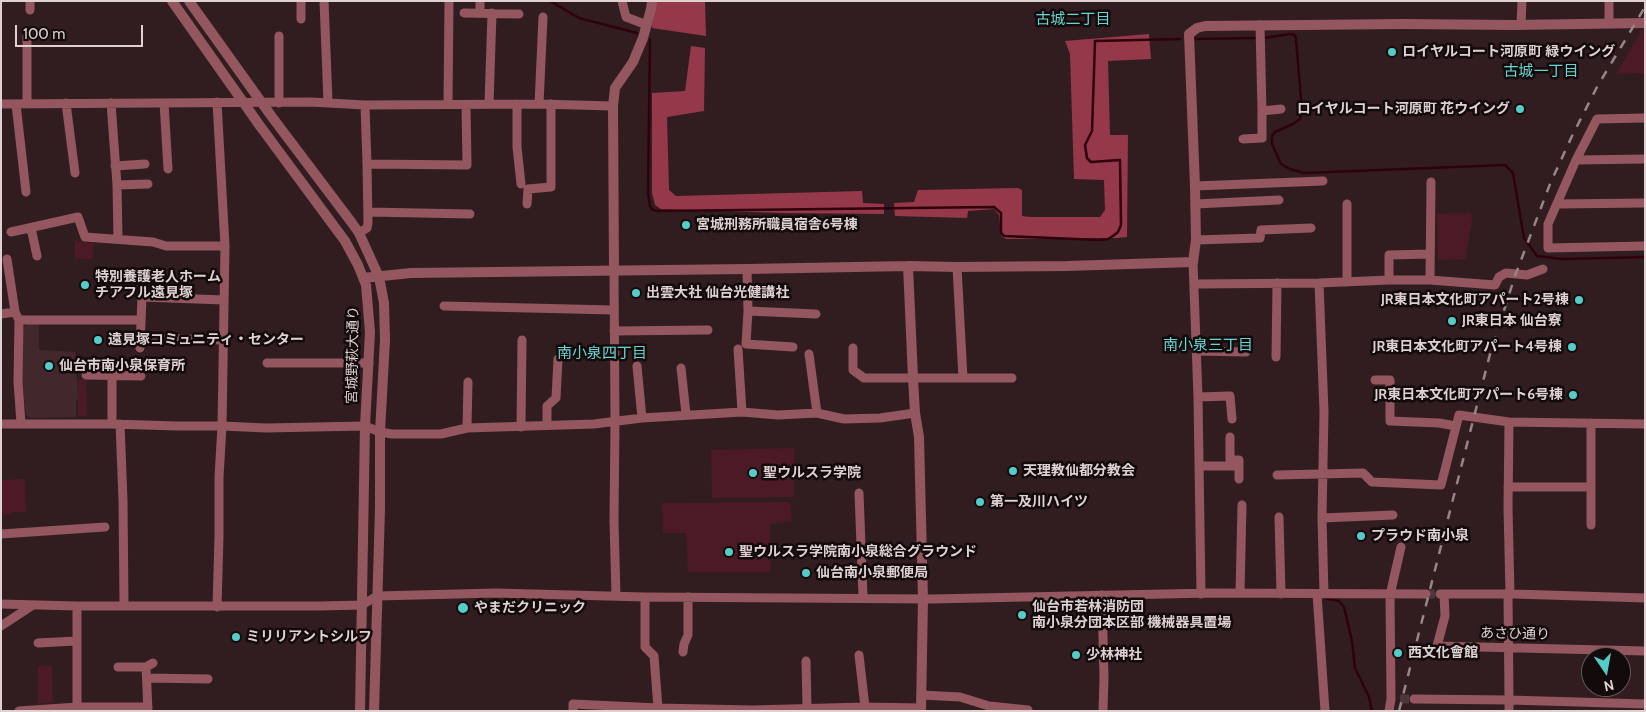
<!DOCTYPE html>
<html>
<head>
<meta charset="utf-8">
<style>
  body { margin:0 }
  #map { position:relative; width:1646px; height:712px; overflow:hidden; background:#311d20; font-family:Cabin,sans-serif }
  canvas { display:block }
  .frame { position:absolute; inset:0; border:2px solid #dfd1d2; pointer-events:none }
  .north { position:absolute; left:1581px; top:647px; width:50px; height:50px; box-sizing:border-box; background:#130a0b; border:1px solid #655a5b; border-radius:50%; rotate:168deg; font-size:14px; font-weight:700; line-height:20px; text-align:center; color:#dfd1d2 }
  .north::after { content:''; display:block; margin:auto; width:18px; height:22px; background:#54cdc8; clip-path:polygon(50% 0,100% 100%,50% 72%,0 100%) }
  .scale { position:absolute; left:15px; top:25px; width:128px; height:22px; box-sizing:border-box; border:2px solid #dfd1d2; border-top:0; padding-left:6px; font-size:15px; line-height:18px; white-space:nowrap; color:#dfd1d2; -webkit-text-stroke:4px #130a0b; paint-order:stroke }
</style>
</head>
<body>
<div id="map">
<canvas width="1646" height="712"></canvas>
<div class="frame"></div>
<div class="north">N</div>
<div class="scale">100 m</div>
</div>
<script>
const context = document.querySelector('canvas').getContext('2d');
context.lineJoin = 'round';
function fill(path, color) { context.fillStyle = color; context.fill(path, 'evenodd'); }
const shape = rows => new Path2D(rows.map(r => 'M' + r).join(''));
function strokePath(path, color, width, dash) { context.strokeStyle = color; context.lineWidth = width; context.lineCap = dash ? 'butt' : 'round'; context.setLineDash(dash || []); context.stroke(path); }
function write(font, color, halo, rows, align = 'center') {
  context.font = font + ' Cabin,"Noto Sans JP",sans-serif'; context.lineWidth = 5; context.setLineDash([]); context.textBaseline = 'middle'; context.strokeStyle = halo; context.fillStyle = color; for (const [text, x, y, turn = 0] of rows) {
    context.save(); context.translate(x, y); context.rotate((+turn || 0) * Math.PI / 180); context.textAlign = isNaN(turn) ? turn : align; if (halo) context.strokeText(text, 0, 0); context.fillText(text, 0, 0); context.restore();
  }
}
fill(shape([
  [27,324,39,324,39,350,75,352,78,398,76,400,76,417,30,418,26,415,22,379,23,328]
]), '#42282c');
fill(shape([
  [1645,29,1645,73,1616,74,1642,30],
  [1471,213,1472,222,1465,259,1438,260,1437,214],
  [75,240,94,244,92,259,75,259],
  [86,379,87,416,78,416,78,380],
  [794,448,794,497,712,498,711,450],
  [25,479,26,512,14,512,1,516,1,480],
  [790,502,792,521,770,524,771,572,688,572,686,533,663,533,662,503],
  [52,665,53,703,38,703,38,666]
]), '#4c1a24');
fill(shape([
  [653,1,705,1,706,36,652,28],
  [1149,34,1151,59,1108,61,1110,135,1128,135,1127,237,1117,238,1006,239,1001,236,999,215,994,209,968,211,967,218,895,216,894,203,914,202,918,190,1018,188,1022,190,1022,216,1030,217,1100,217,1105,210,1104,180,1074,179,1070,54,1065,41],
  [691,46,705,48,704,111,667,117,669,190,676,196,862,191,863,203,884,204,884,214,784,213,661,209,655,205,652,193,652,93,685,91]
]), '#95384a');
strokePath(shape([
  [550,1,579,18,637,33],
  [1264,38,1290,34,1295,35,1296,39,1302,111,1300,119,1293,124,1275,132,1272,136,1272,144,1281,164,1290,169,1304,173,1505,165,1513,173,1524,238,1537,256,1562,259,1645,257],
  [1195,39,1257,38],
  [650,40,648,193,650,206,653,210,658,211,994,207,1001,213,1001,233,1004,236,1100,240,1108,239,1113,236,1118,232,1121,225,1120,160,1091,162,1087,158,1085,145,1092,131,1095,41,1180,39],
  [1324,598,1339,601,1344,607,1352,641,1355,668,1369,697,1372,711]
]), '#2e010c', 2.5);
strokePath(shape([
  [1426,594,1439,594],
  [1400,699,1414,699]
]), '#4b383b', 9, [9, 4.5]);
strokePath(shape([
  [30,1,30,10],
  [324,1,328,102],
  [622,1,626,17,647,25],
  [1609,1,1609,23],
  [464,13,519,14],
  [480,13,480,1],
  [301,19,301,1],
  [1260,25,1262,111,1281,109],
  [1521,25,1522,1],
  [279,36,279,103],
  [217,102,225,246,222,426,219,477,219,537,217,607],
  [27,103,27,37],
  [66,103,75,173],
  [111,103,117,185,118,239],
  [164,103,168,169],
  [1,104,311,102,365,105,539,104,613,106],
  [16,104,26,192],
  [448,104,449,1],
  [489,104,492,13],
  [517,104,517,147,521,184],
  [539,104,543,17],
  [365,105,367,164,467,165,466,105],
  [1645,118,1597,119,1576,160,1548,224,1548,248,1645,246],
  [1243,139,1262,138,1262,111],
  [1576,160,1645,159],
  [115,166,145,164],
  [117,185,148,184],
  [1195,186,1323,181],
  [527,204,528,189,551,187,551,104],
  [1195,204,1279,200],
  [1557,204,1645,203],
  [369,212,470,214],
  [31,228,37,256],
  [11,232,78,217,85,237,153,242,166,246,225,246],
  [359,233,367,228,368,223,367,164],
  [1196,240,1260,238,1261,230,1311,228],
  [7,259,15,312,19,320],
  [1193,262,1198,397,1201,594],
  [957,267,963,378],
  [747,269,748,311,746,344,793,347],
  [614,271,615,422,614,521,616,596],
  [1389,280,1389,255,1430,254],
  [1430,280,1431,182],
  [1347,282,1347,204],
  [1319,283,1324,412,1322,518,1324,594],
  [1195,284,1319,283,1389,280,1430,280,1495,285,1499,277,1506,273,1527,275,1543,269],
  [444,306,613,310],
  [748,311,816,314],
  [1,314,15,312],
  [614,331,708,330],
  [140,338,223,340],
  [140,348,142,297,224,300],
  [853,348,853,370,864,378,1012,378],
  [738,349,742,412],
  [1197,351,1246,352],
  [809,354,817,413],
  [1276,357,1277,283],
  [267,363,369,363],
  [637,366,642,418],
  [681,368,686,414],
  [86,375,141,376],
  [112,376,112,424],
  [1375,380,1390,380,1390,421,1439,423,1456,426],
  [1198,397,1230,396,1232,419],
  [1509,422,1508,507,1510,594],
  [21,423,18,382,19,320,140,320],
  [1591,423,1591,525],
  [1,424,112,424,177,426,222,426,266,428,365,426,380,432,392,434,441,434,467,428,594,424,642,418,742,412,778,415,817,413,844,419,880,418,915,413],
  [120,424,123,500,124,605],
  [547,425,547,406,556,398,558,359],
  [521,427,522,340],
  [467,428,468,382],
  [1230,437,1230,460,1239,460,1239,479],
  [1199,466,1239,466],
  [1277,475,1363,473,1372,482,1441,485,1459,415,1509,422,1645,424],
  [1508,487,1591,487],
  [859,493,863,597],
  [1279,517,1281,594],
  [1322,518,1393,515],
  [1,534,105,527],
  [1240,593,1242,505],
  [1317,594,1325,711],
  [1440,594,1514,594,1645,598],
  [1444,594,1445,616,1437,646,1645,651],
  [1508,594,1509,700,1645,704],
  [1102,595,1104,678,1103,711],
  [645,597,645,647,654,656,658,708],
  [1,604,77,606,319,606,362,605,377,596,496,593,645,597,932,599,1210,593,1426,594],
  [1,626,33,605],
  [38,643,76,641],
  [683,652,684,644,688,635,688,597],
  [859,655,865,707],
  [806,661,807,708],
  [118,667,146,667],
  [147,678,208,679],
  [921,695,960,697,989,706,1028,710],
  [1414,699,1509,700,1509,711],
  [77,707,77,606],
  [19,711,77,707,148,707],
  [148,711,146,667,153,663],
  [573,711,573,704,658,708,752,710,865,707,921,708],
  [1389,711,1391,699,1390,595,1401,547]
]), '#94565f', 9);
strokePath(shape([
  [172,1,260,126,345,241,358,265,366,285,370,332,365,426,360,711],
  [189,1,272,117,352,223,359,233,379,277,384,303,385,340,380,432,380,509,374,711],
  [908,266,913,378,915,413,919,437,923,599,921,711],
  [614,271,613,106,615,88,633,62,643,38,651,9,652,1],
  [363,278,411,273,747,269,908,266,957,267,1067,266,1193,262,1196,240,1195,186,1189,34,1197,28,1205,26,1403,24,1514,25,1645,23]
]), '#94565f', 10);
strokePath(shape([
  [1399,711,1490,354,1515,276,1550,184,1572,136,1597,87,1645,7]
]), '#968688', 2.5, [9, 9]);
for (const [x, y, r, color] of [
  [1392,52,5,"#54cdc8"],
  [1520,109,5,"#54cdc8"],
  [686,225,5,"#54cdc8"],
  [85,285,5,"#54cdc8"],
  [636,293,5,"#54cdc8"],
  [1579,300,5,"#54cdc8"],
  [1452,321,5,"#54cdc8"],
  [98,340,5,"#54cdc8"],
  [1572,347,5,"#54cdc8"],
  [49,366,5,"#54cdc8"],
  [1573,395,5,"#54cdc8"],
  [1013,471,5,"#54cdc8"],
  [753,473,5,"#54cdc8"],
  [980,502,5,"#54cdc8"],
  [1361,536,5,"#54cdc8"],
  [729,552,5,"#54cdc8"],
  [806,573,5,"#54cdc8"],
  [463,608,6,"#54cdc8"],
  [1022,615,5,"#54cdc8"],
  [236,637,5,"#54cdc8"],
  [1398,653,5,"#54cdc8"],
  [1076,655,5,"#54cdc8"]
]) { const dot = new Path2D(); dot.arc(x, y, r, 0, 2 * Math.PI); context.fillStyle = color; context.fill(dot); strokePath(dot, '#130a0b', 2); }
write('bold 14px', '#dfd1d2', '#130a0b', [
  ["ロイヤルコート河原町 緑ウイング",1402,52],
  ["ロイヤルコート河原町 花ウイング",1510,109,"right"],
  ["宮城刑務所職員宿舎6号棟",696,225],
  ["特別養護老人ホーム",95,277],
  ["チアフル遠見塚",95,293],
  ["出雲大社 仙台光健講社",646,293],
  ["JR東日本文化町アパート2号棟",1569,300,"right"],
  ["JR東日本 仙台寮",1462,321],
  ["遠見塚コミュニティ・センター",108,340],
  ["JR東日本文化町アパート4号棟",1562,347,"right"],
  ["仙台市南小泉保育所",59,366],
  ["JR東日本文化町アパート6号棟",1563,395,"right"],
  ["天理教仙都分教会",1023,471],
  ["聖ウルスラ学院",763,473],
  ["第一及川ハイツ",990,502],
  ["プラウド南小泉",1371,536],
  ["聖ウルスラ学院南小泉総合グラウンド",739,552],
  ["仙台南小泉郵便局",816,573],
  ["仙台市若林消防団",1032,607],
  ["南小泉分団本区部 機械器具置場",1032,623],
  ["やまだクリニック",474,608],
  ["ミリリアントシルフ",246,637],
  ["西文化會館",1408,653],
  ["少林神社",1086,655]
], 'left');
write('14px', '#dfd1d2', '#130a0b', [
  ["宮城野萩大通り",353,355,-89],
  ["あさひ通り",1515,634,1]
]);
write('15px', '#69d5d0', '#130a0b', [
  ["古城二丁目",1073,20],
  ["古城一丁目",1541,72],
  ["南小泉三丁目",1208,346],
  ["南小泉四丁目",602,354]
]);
</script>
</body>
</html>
